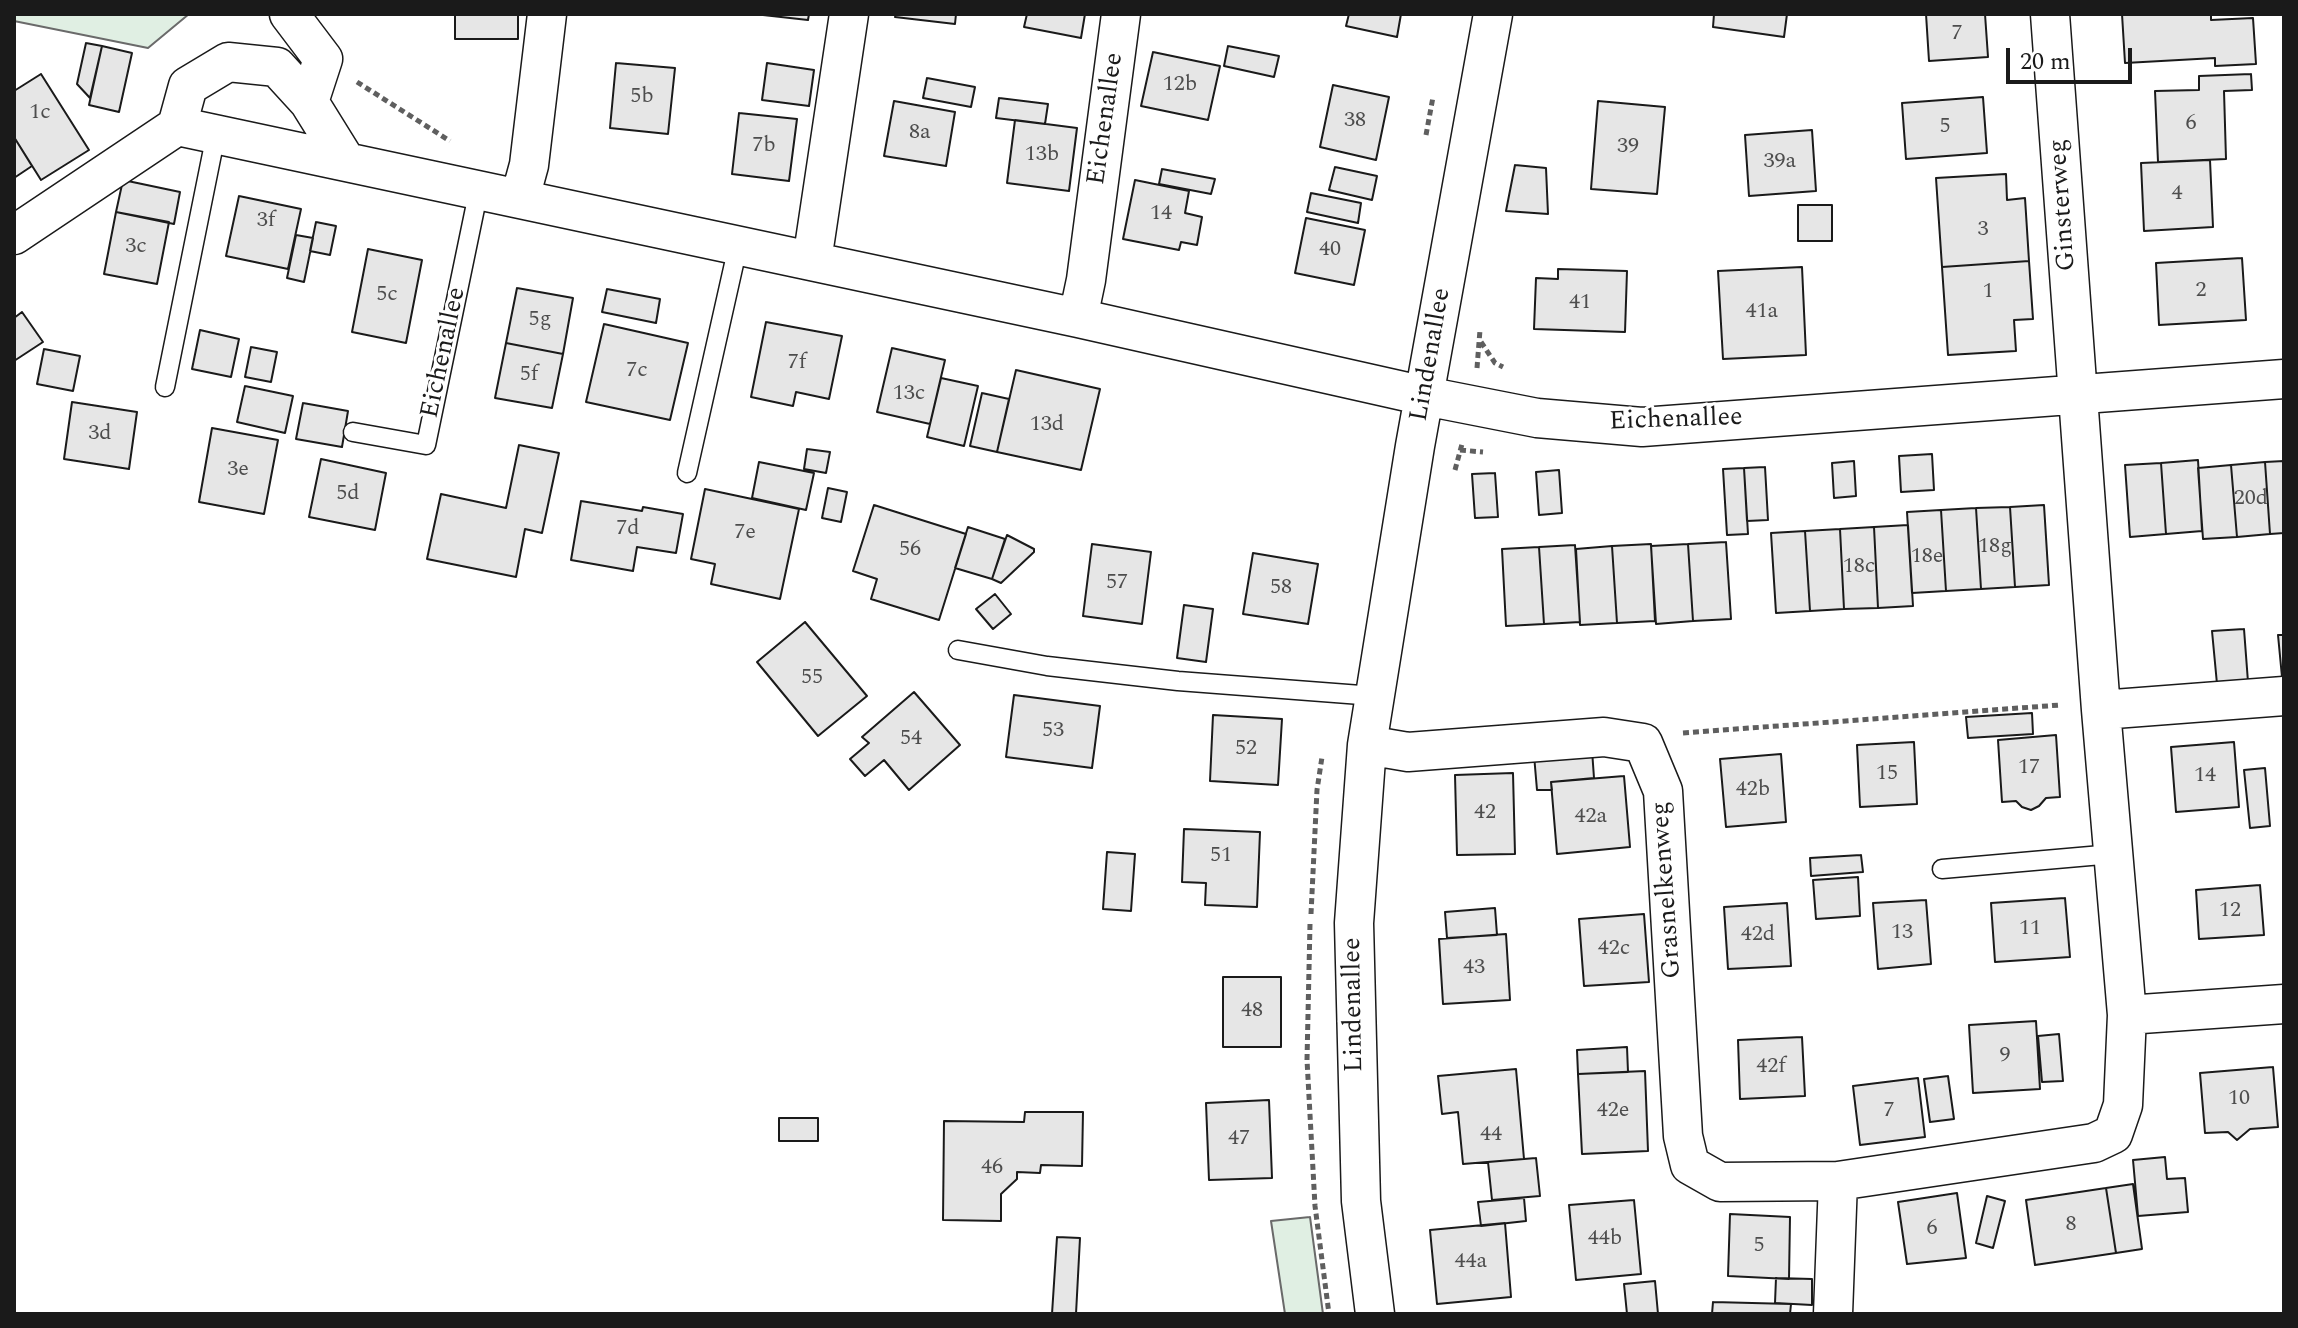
<!DOCTYPE html>
<html>
<head>
<meta charset="utf-8">
<style>
  body { margin:0 }
  #map { position:relative; width:2298px; height:1328px; overflow:hidden; background:#fff; font-family:Spectral,serif }
  canvas { display:block }
  .frame { position:absolute; inset:0; border:16px solid #1a1a1a; pointer-events:none }
  .scale { position:absolute; left:2006px; top:48px; width:126px; height:36px; box-sizing:border-box; border:4px solid #1a1a1a; border-top:0; padding-left:10px; font-size:24px; line-height:28px; white-space:nowrap; color:#1a1a1a; -webkit-text-stroke:6px #fff; paint-order:stroke }
</style>
</head>
<body>
<div id="map">
<canvas width="2298" height="1328"></canvas>
<div class="frame"></div>
<div class="scale">20 m</div>
</div>
<script>
const context = document.querySelector('canvas').getContext('2d');
context.lineJoin = 'round';
function fill(path, color) { context.fillStyle = color; context.fill(path, 'evenodd'); }
const shape = rows => new Path2D(rows.map(r => 'M' + r).join(''));
function strokePath(path, color, width, dash) { context.strokeStyle = color; context.lineWidth = width; context.lineCap = dash ? 'butt' : 'round'; context.setLineDash(dash || []); context.stroke(path); }
function write(font, color, halo, rows, align = 'center') {
  context.font = font + ' Spectral,serif'; context.lineWidth = 6; context.setLineDash([]); context.textBaseline = 'middle'; context.strokeStyle = halo; context.fillStyle = color; for (const [text, x, y, turn = 0] of rows) {
    context.save(); context.translate(x, y); context.rotate((+turn || 0) * Math.PI / 180); context.textAlign = isNaN(turn) ? turn : align; if (halo) context.strokeText(text, 0, 0); context.fillText(text, 0, 0); context.restore();
  }
}
const green = shape([
  [14,14,189,14,148,48,14,21,14,14],
  [1310,1217,1323,1314,1285,1314,1271,1221,1310,1217]
]);
fill(green, '#e0efe3');
strokePath(green, '#6a6a6a', 2);
const building = shape([
  [455,14,518,14,518,39,455,39,455,14],
  [754,14,809,14,808,20,754,14],
  [896,14,956,14,955,24,895,17,896,14],
  [1027,14,1085,14,1081,38,1024,27,1027,14],
  [1349,14,1401,14,1397,37,1346,26,1349,14],
  [1714,14,1787,14,1784,37,1713,27,1714,14],
  [1926,14,1985,14,1988,57,1929,61,1926,14],
  [2122,14,2211,14,2211,20,2253,18,2256,64,2215,66,2215,58,2125,63,2122,14],
  [86,43,102,46,90,98,77,84,86,43],
  [102,46,132,53,119,112,89,105,102,46],
  [1228,46,1279,56,1274,77,1224,66,1228,46],
  [1153,52,1220,66,1208,120,1141,106,1153,52],
  [616,63,675,68,668,134,610,128,616,63],
  [767,63,814,70,809,106,762,100,767,63],
  [41,74,89,150,41,180,14,137,14,91,41,74],
  [2251,74,2252,90,2224,91,2226,159,2158,162,2155,91,2199,90,2199,76,2251,74],
  [927,78,975,87,971,107,923,98,927,78],
  [1333,85,1389,97,1376,160,1320,147,1333,85],
  [1983,97,1987,153,1906,159,1902,103,1983,97],
  [999,98,1048,104,1045,124,996,118,999,98],
  [894,101,955,112,946,166,884,156,894,101],
  [1598,101,1665,107,1657,194,1591,189,1598,101],
  [739,113,797,119,789,181,732,174,739,113],
  [1015,120,1077,128,1069,191,1007,183,1015,120],
  [1812,130,1816,191,1749,196,1745,135,1812,130],
  [14,137,32,166,14,178,14,137],
  [2210,160,2213,227,2144,231,2141,163,2210,160],
  [1515,165,1546,168,1548,214,1506,211,1515,165],
  [1335,167,1377,176,1372,200,1329,190,1335,167],
  [1162,169,1215,179,1211,194,1159,184,1162,169],
  [2006,174,2007,200,2025,198,2029,261,1942,267,1936,178,2006,174],
  [123,180,180,192,174,224,116,212,123,180],
  [1135,180,1189,191,1185,213,1202,217,1197,245,1181,242,1179,250,1123,239,1135,180],
  [1311,193,1361,203,1358,223,1307,212,1311,193],
  [239,196,301,209,288,269,226,256,239,196],
  [1798,205,1832,205,1832,241,1798,241,1798,205],
  [116,212,169,222,157,284,104,274,116,212],
  [1306,218,1365,230,1354,285,1295,273,1306,218],
  [316,222,336,226,330,255,310,251,316,222],
  [296,235,313,238,304,282,287,278,296,235],
  [368,249,422,260,406,343,352,332,368,249],
  [2242,258,2246,320,2159,325,2156,263,2242,258],
  [2029,261,2033,319,2014,320,2016,351,1948,355,1942,267,2029,261],
  [1802,267,1806,355,1723,359,1718,271,1802,267],
  [1558,269,1627,271,1625,332,1534,329,1536,278,1558,279,1558,269],
  [517,288,573,298,563,354,506,343,517,288],
  [607,289,660,299,656,323,602,312,607,289],
  [22,312,43,342,14,361,14,318,22,312],
  [766,322,842,336,829,399,796,392,793,406,751,397,766,322],
  [604,324,688,343,670,420,586,402,604,324],
  [200,330,239,339,231,377,192,369,200,330],
  [506,343,563,354,552,408,495,398,506,343],
  [251,347,277,352,271,382,245,377,251,347],
  [892,348,945,360,930,424,877,412,892,348],
  [44,349,80,356,73,391,37,384,44,349],
  [1016,370,1100,389,1081,470,997,452,1016,370],
  [941,378,978,386,964,446,927,437,941,378],
  [245,386,293,396,285,433,237,422,245,386],
  [982,393,1009,399,997,452,970,446,982,393],
  [72,402,137,412,129,469,64,459,72,402],
  [303,403,348,411,342,447,296,439,303,403],
  [212,428,278,440,264,514,199,502,212,428],
  [519,445,559,453,542,533,525,529,516,577,427,559,441,494,506,508,519,445],
  [807,449,830,452,826,473,804,469,807,449],
  [1932,454,1934,490,1901,492,1899,456,1932,454],
  [321,459,386,473,375,530,309,517,321,459],
  [2198,460,2202,531,2166,534,2161,463,2198,460],
  [1854,461,1856,496,1834,498,1832,463,1854,461],
  [2284,461,2284,533,2270,534,2265,462,2284,461],
  [759,462,814,473,806,510,752,498,759,462],
  [2265,462,2270,534,2237,537,2231,465,2265,462],
  [2161,463,2166,534,2130,537,2125,465,2161,463],
  [2231,465,2237,537,2203,539,2198,468,2231,465],
  [1765,467,1768,520,1747,521,1744,468,1765,467],
  [1744,468,1748,534,1727,535,1723,469,1744,468],
  [1559,470,1562,513,1539,515,1536,472,1559,470],
  [1495,473,1498,517,1475,518,1472,474,1495,473],
  [828,488,847,492,841,522,822,518,828,488],
  [705,489,799,509,780,599,711,584,715,564,691,559,705,489],
  [581,501,642,511,643,507,683,514,676,553,637,547,633,571,571,560,581,501],
  [874,505,966,534,939,620,871,599,877,579,853,571,874,505],
  [2044,505,2049,585,2015,587,2010,507,2044,505],
  [2010,507,2015,587,1981,589,1976,508,2010,507],
  [1976,508,1981,589,1946,591,1941,510,1976,508],
  [1941,510,1946,591,1912,593,1907,512,1941,510],
  [1908,525,1913,606,1878,608,1874,527,1908,525],
  [968,527,1005,539,992,579,955,568,968,527],
  [1874,527,1878,608,1844,609,1840,529,1874,527],
  [1840,529,1844,609,1810,611,1805,531,1840,529],
  [1805,531,1810,611,1776,613,1771,533,1805,531],
  [1007,535,1034,549,1034,552,1001,583,992,579,1007,535],
  [1726,542,1731,619,1693,621,1688,544,1726,542],
  [1092,544,1151,552,1142,624,1083,616,1092,544],
  [1651,544,1655,621,1617,623,1612,546,1651,544],
  [1688,544,1693,621,1656,624,1651,546,1688,544],
  [1575,545,1580,622,1544,624,1539,547,1575,545],
  [1612,546,1617,623,1580,625,1576,549,1612,546],
  [1539,547,1544,624,1506,626,1502,549,1539,547],
  [1253,553,1318,564,1308,624,1243,614,1253,553],
  [995,594,1011,614,993,629,976,609,995,594],
  [1184,605,1213,609,1206,662,1177,658,1184,605],
  [805,622,867,696,818,736,757,662,805,622],
  [2244,629,2248,682,2217,684,2212,631,2244,629],
  [2278,635,2284,635,2284,677,2282,677,2278,635],
  [914,692,960,745,909,790,884,760,865,776,850,759,869,743,862,737,914,692],
  [1014,695,1100,706,1092,768,1006,757,1014,695],
  [2032,713,2033,734,1968,738,1966,717,2032,713],
  [1213,715,1282,719,1278,785,1210,781,1213,715],
  [2056,735,2060,797,2046,798,2039,806,2031,810,2022,807,2016,801,2002,802,1998,740,2056,735],
  [1914,742,1917,804,1860,807,1857,745,1914,742],
  [2234,742,2239,807,2176,812,2171,747,2234,742],
  [1592,750,1594,778,1551,782,1552,790,1537,790,1534,755,1592,750],
  [1781,754,1786,822,1726,827,1720,759,1781,754],
  [2265,768,2270,826,2250,828,2244,770,2265,768],
  [1513,773,1515,854,1457,855,1455,775,1513,773],
  [1624,776,1630,847,1557,854,1551,782,1624,776],
  [1184,829,1260,832,1257,907,1205,905,1206,883,1182,882,1184,829],
  [1107,852,1135,854,1131,911,1103,909,1107,852],
  [1861,855,1863,872,1811,876,1810,858,1861,855],
  [1858,877,1860,916,1816,919,1813,880,1858,877],
  [2260,885,2264,935,2199,939,2196,890,2260,885],
  [2065,898,2070,957,1995,962,1991,903,2065,898],
  [1926,900,1931,964,1878,969,1873,903,1926,900],
  [1787,903,1791,966,1728,969,1724,907,1787,903],
  [1495,908,1497,935,1447,938,1445,912,1495,908],
  [1644,914,1649,982,1584,986,1579,919,1644,914],
  [1506,934,1510,1000,1443,1004,1439,939,1506,934],
  [1223,977,1281,977,1281,1047,1223,1047,1223,977],
  [2036,1021,2040,1089,1973,1093,1969,1025,2036,1021],
  [2059,1034,2063,1081,2042,1082,2038,1036,2059,1034],
  [1802,1037,1805,1096,1740,1099,1738,1040,1802,1037],
  [1627,1047,1628,1072,1578,1074,1577,1050,1627,1047],
  [2273,1067,2278,1127,2250,1129,2237,1140,2228,1132,2205,1133,2200,1073,2273,1067],
  [1516,1069,1524,1159,1463,1164,1458,1112,1442,1114,1438,1076,1516,1069],
  [1645,1071,1648,1151,1582,1154,1578,1074,1645,1071],
  [1948,1076,1954,1119,1930,1122,1924,1079,1948,1076],
  [1918,1078,1925,1137,1860,1145,1853,1086,1918,1078],
  [1269,1100,1272,1178,1209,1180,1206,1103,1269,1100],
  [1025,1112,1083,1112,1082,1166,1041,1165,1040,1173,1017,1172,1017,1179,1001,1194,1001,1221,943,1220,944,1121,1024,1122,1025,1112],
  [779,1118,818,1118,818,1141,779,1141,779,1118],
  [2165,1157,2167,1179,2185,1178,2188,1212,2138,1216,2133,1160,2165,1157],
  [1536,1158,1540,1196,1492,1200,1488,1162,1536,1158],
  [2133,1184,2142,1249,2116,1253,2106,1188,2133,1184],
  [2106,1188,2116,1253,2035,1265,2026,1200,2106,1188],
  [1957,1193,1966,1258,1907,1264,1898,1202,1957,1193],
  [1987,1196,2005,1201,1993,1248,1976,1243,1987,1196],
  [1524,1198,1526,1221,1481,1226,1478,1202,1524,1198],
  [1634,1200,1641,1274,1576,1280,1569,1205,1634,1200],
  [1730,1214,1790,1217,1789,1279,1728,1276,1730,1214],
  [1505,1223,1511,1297,1437,1304,1430,1230,1505,1223],
  [1057,1237,1080,1238,1076,1314,1052,1314,1057,1237],
  [1776,1278,1812,1279,1812,1305,1775,1303,1776,1278],
  [1655,1281,1658,1314,1627,1314,1624,1284,1655,1281],
  [1713,1302,1791,1304,1790,1314,1712,1314,1713,1302]
]);
fill(building, '#e6e6e6');
strokePath(building, '#1a1a1a', 2);
const lane = shape([
  [165,387,216,134],
  [353,432,426,445,479,189],
  [687,473,738,246],
  [958,650,1047,666,1178,681,1374,696],
  [1942,869,2113,854]
]);
const street = shape([
  [289,14,323,59,309,102],
  [177,126,188,86,228,62,277,67,309,102,345,160],
  [520,198,529,165,547,14],
  [14,235,177,126,1078,318,1425,396,1537,418,1642,427,2284,379],
  [812,261,849,14],
  [1078,318,1086,280,1121,14],
  [2101,710,2284,696],
  [1367,745,1408,752,1604,737,1643,743,1663,791,1683,1136,1690,1165,1720,1182,1838,1181,2094,1143,2113,1134,2123,1105,2127,1015,2101,710,2050,14],
  [2127,1015,2284,1004],
  [1375,1314,1361,1201,1354,923,1367,745,1415,446,1493,14],
  [1833,1314,1838,1181]
]);
strokePath(lane, '#1a1a1a', 21);
strokePath(street, '#1a1a1a', 41);
strokePath(shape([
  [357,82,450,141],
  [1426,135,1433,97],
  [1481,342,1495,363,1503,367],
  [1477,368,1480,330],
  [1460,450,1483,452],
  [1455,470,1462,444],
  [1683,733,2060,705],
  [1311,914,1317,790,1322,757],
  [1310,924,1307,1060,1315,1206,1329,1314]
]), '#5f5f5f', 5, [6, 4]);
strokePath(lane, '#fff', 18);
strokePath(street, '#fff', 38);
write('22px', '#4d4d4d', null, [
  ["7",1957,35],
  ["12b",1180,86],
  ["5b",642,98],
  ["1c",40,114],
  ["38",1355,122],
  ["6",2191,125],
  ["5",1945,128],
  ["8a",920,134],
  ["7b",764,147],
  ["39",1628,148],
  ["13b",1042,156],
  ["39a",1780,163],
  ["4",2177,195],
  ["14",1161,215],
  ["3f",266,222],
  ["3",1983,231],
  ["3c",136,248],
  ["40",1330,251],
  ["2",2201,292],
  ["1",1988,293],
  ["5c",387,296],
  ["41",1580,304],
  ["41a",1762,313],
  ["5g",540,321],
  ["7f",797,364],
  ["7c",637,372],
  ["5f",529,376],
  ["13c",909,395],
  ["13d",1047,426],
  ["3d",100,435],
  ["3e",238,471],
  ["5d",348,495],
  ["20d",2251,500],
  ["7d",628,530],
  ["7e",745,534],
  ["18g",1995,548],
  ["56",910,551],
  ["18e",1927,558],
  ["18c",1859,568],
  ["57",1117,584],
  ["58",1281,589],
  ["55",812,679],
  ["53",1053,732],
  ["54",911,740],
  ["52",1246,750],
  ["17",2029,769],
  ["15",1887,775],
  ["14",2205,777],
  ["42b",1753,791],
  ["42",1485,814],
  ["42a",1591,818],
  ["51",1221,857],
  ["12",2230,912],
  ["11",2030,930],
  ["13",1902,934],
  ["42d",1758,936],
  ["42c",1614,950],
  ["43",1474,969],
  ["48",1252,1012],
  ["9",2005,1057],
  ["42f",1771,1068],
  ["10",2239,1100],
  ["42e",1613,1112],
  ["7",1889,1112],
  ["44",1491,1136],
  ["47",1239,1140],
  ["46",992,1169],
  ["8",2071,1226],
  ["6",1932,1230],
  ["44b",1605,1240],
  ["5",1759,1247],
  ["44a",1471,1263]
]);
write('26px', '#1a1a1a', '#fff', [
  ["Eichenallee",1107,119,-82],
  ["Ginsterweg",2064,205,-94],
  ["Eichenallee",445,353,-78],
  ["Lindenallee",1432,355,-80],
  ["Eichenallee",1676,421,-2],
  ["Grasnelkenweg",1668,890,-94],
  ["Lindenallee",1355,1005,-91]
]);
</script>
</body>
</html>
